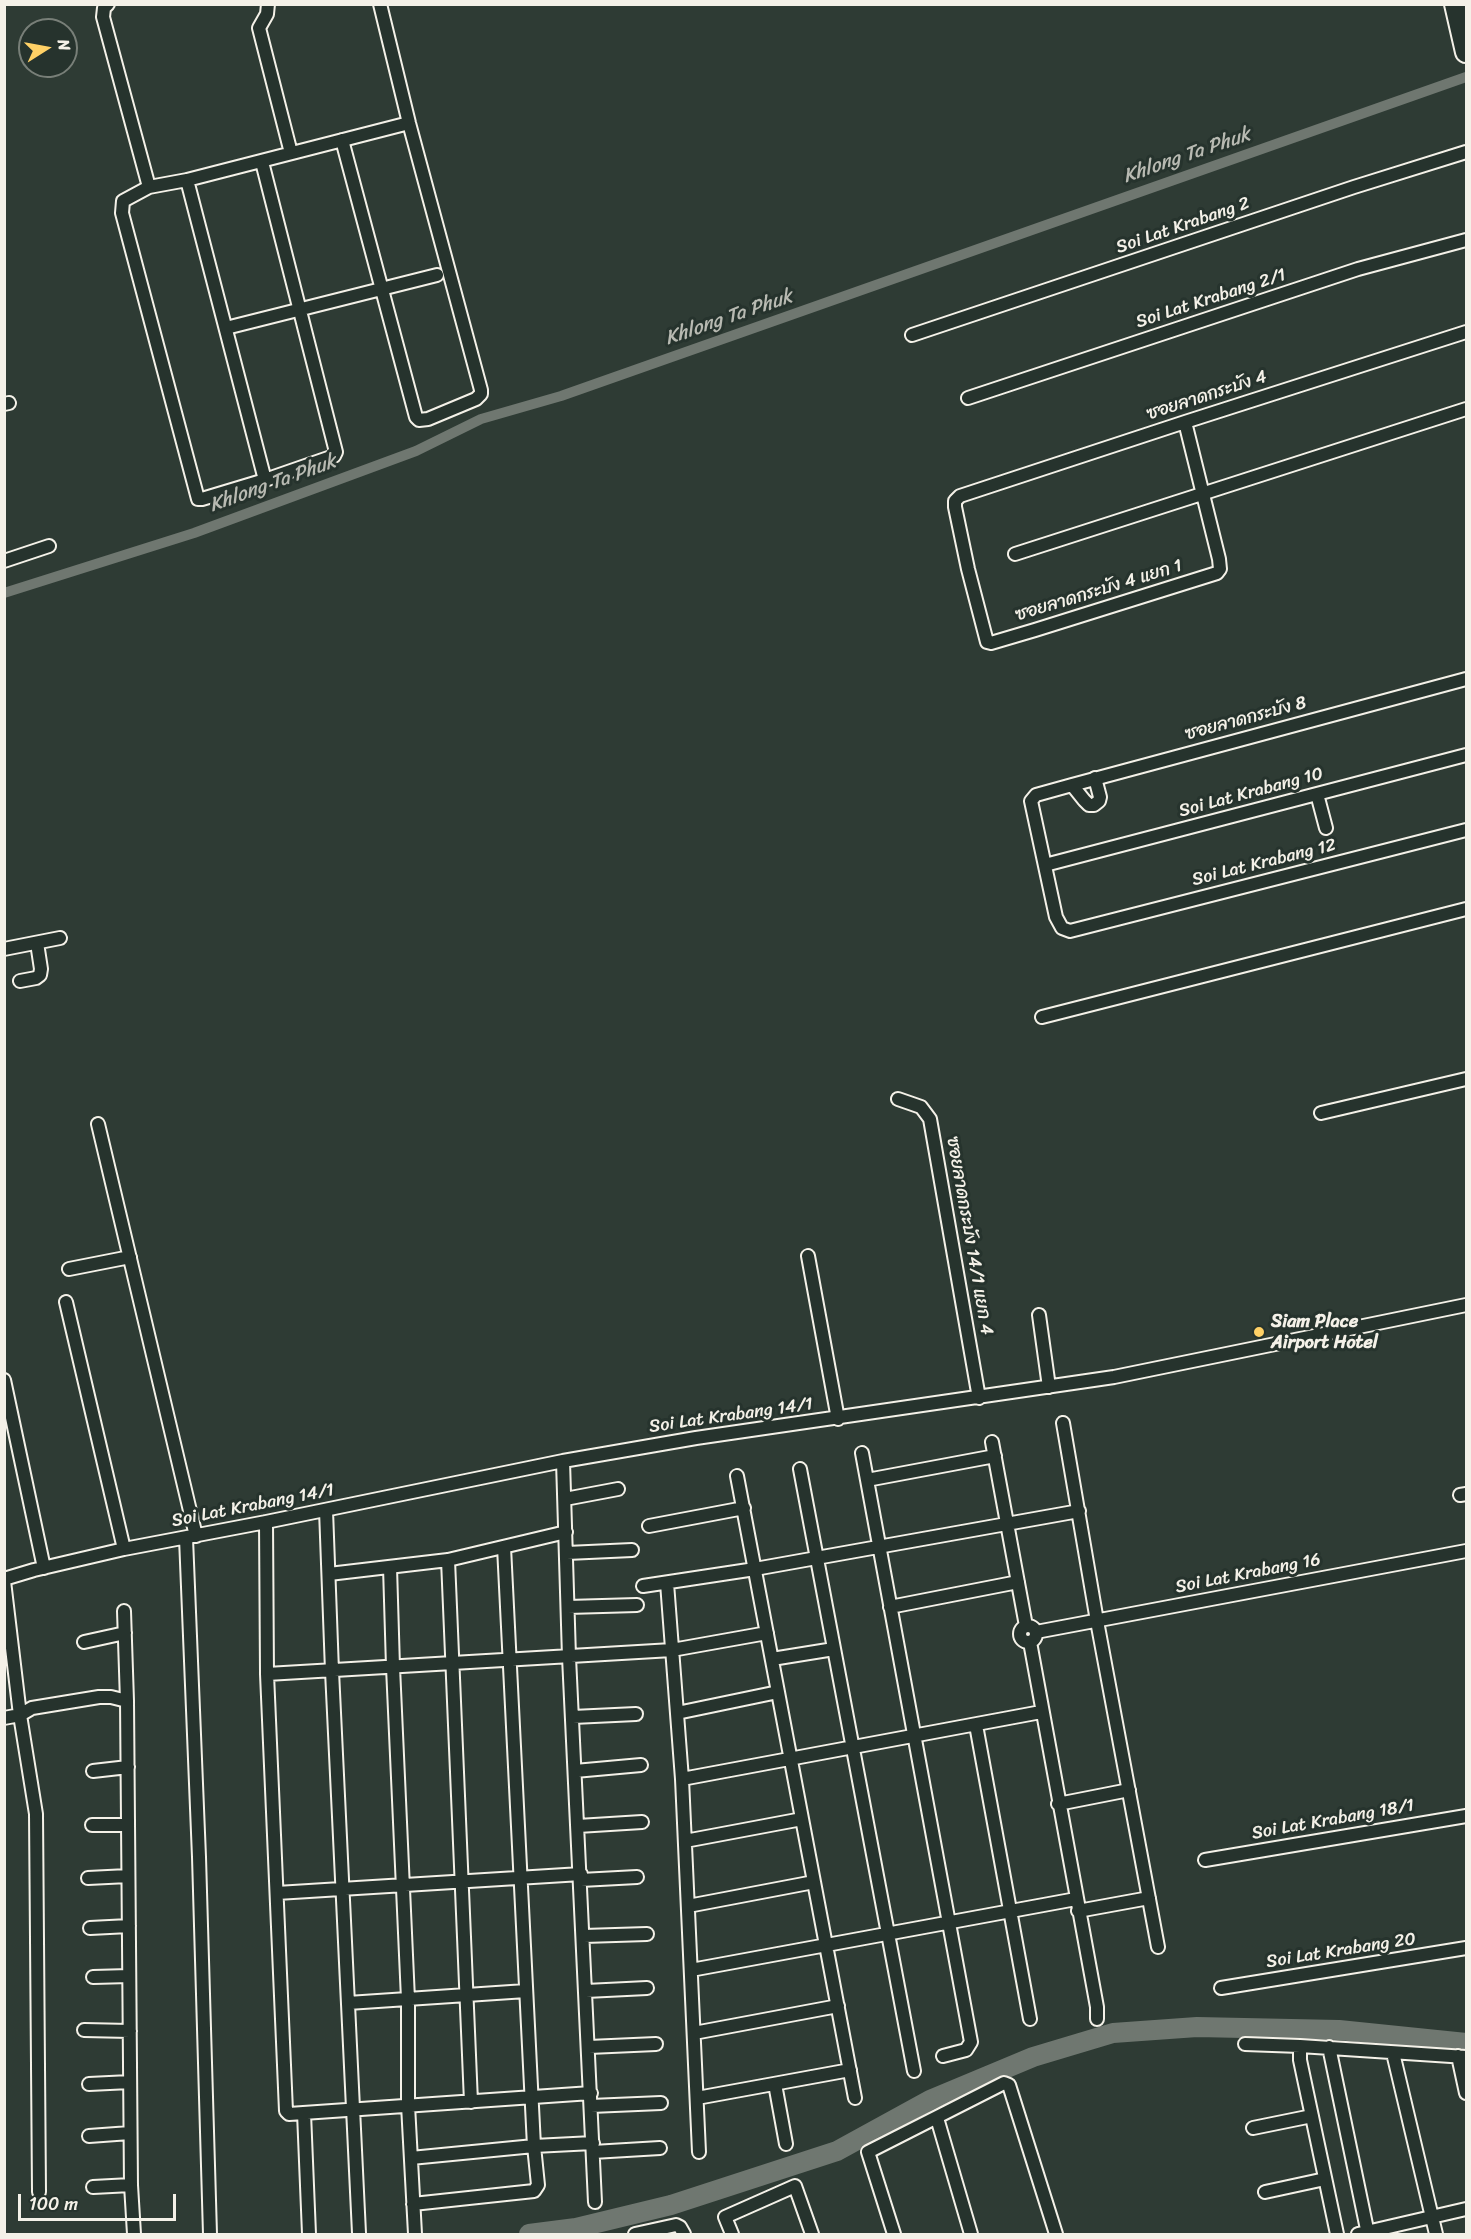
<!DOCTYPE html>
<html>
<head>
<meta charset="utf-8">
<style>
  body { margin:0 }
  #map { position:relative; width:1471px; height:2239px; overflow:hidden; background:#2e3b34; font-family:Sriracha,sans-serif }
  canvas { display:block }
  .frame { position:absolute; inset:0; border:6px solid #f4f1e8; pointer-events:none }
  .north { position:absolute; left:18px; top:18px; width:60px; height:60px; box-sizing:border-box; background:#26332d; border:2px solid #787f78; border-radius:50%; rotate:79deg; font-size:16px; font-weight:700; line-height:24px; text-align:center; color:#f4f1e8 }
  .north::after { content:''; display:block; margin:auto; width:21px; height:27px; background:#ffd166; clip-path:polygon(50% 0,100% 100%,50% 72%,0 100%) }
  .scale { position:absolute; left:18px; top:2194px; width:158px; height:27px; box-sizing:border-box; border:3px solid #f4f1e8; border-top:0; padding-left:8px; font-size:18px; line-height:21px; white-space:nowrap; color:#f4f1e8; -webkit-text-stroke:4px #26332d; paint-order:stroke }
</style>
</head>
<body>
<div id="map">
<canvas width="1471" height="2239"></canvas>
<div class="frame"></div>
<div class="north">N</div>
<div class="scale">100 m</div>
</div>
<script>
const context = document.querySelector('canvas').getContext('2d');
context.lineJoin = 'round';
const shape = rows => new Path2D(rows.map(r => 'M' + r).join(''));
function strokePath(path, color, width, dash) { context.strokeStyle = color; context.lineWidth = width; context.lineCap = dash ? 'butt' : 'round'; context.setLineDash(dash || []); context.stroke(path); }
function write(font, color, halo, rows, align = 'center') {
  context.font = font + ' Sriracha,"Playpen Sans Thai",sans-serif'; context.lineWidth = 6; context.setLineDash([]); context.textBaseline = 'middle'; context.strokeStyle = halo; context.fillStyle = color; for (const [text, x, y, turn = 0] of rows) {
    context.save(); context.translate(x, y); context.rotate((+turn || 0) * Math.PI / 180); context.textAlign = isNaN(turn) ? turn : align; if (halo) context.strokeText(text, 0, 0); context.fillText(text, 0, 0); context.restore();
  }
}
strokePath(shape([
  [4,593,194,533,416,451,481,419,561,396,1466,77]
]), '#6f7770', 10);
strokePath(shape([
  [529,2234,576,2228,671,2205,837,2151,930,2100,1033,2057,1113,2033,1197,2027,1339,2030,1466,2043]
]), '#6f7770', 20);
const minor = shape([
  [108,4,104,8,103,17,149,187],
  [268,4,267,14,259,28,291,153],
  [342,140,416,417,419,420,428,419,476,399,481,394,481,390,409,123,380,4],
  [262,162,336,452,334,456,265,480,202,499,198,499,122,213,123,201,149,187,187,180,409,123],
  [187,180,265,480],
  [226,328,437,275],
  [912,335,1354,187,1466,152],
  [968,398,1358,269,1466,240],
  [4,404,9,403],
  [1185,422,1219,559,1220,569,1217,573,1035,630,991,643,987,642,968,569,955,507,955,501,960,496,1185,422,1466,332],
  [1015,554,1466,409],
  [4,561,49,546],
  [1466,679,1072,785,1036,795,1031,801,1056,917,1062,928,1070,931,1466,830],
  [1072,785,1084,800,1089,805,1094,805,1099,801,1100,797,1095,778],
  [1317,794,1326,828],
  [1045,865,1466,755],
  [4,949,60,938],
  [20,981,36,978,40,975,41,969,37,943],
  [1042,1017,1466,909],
  [898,1099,921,1107,930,1119,979,1398],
  [1321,1113,1466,1079],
  [98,1124,196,1536],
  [808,1256,838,1419],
  [69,1269,130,1257],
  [66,1302,124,1549],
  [1039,1315,1049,1387],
  [4,1380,44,1568],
  [1063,1423,1097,1621,1158,1947],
  [992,1442,1026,1626],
  [862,1453,971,2042,966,2050,943,2056],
  [563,1461,569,1657,595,2202],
  [800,1469,914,2071],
  [737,1476,855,2098],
  [867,1480,995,1456],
  [1460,1495,1466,1494],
  [565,1499,618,1489],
  [326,1510,332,1671,359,2233],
  [266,1522,267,1674,286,2111,289,2114,591,2093],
  [649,1526,744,1508],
  [186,1538,199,1857,210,2234],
  [567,1553,632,1550],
  [448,1560,471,2102],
  [390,1567,393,1667,408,1999,408,2105,415,2234],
  [329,1574,448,1560,566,1532],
  [4,1579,34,1570,124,1549,266,1522,563,1461,696,1438,1114,1377,1466,1305],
  [4,1581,20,1715,4,1718],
  [667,1583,682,1779,699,2152],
  [643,1586,755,1569,1079,1511],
  [568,1607,637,1605],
  [890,1607,1018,1582],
  [124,1611,127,1701,131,2185,134,2234],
  '1020 1634a8 8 0 1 1 16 0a8 8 0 1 1-16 0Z',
  [1036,1632,1466,1551],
  [84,1642,125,1633],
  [1030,1642,1097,2007,1097,2019],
  [772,1659,834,1649],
  [267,1674,672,1650,767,1633],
  [677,1713,778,1692],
  [573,1717,636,1714],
  [976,1725,1030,2019],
  [93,1771,128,1767],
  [575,1771,641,1765],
  [682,1779,1041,1712],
  [1058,1804,1129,1790],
  [92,1825,128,1825],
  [578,1826,642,1822],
  [685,1841,802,1819],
  [1205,1860,1466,1816],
  [88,1878,128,1876],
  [581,1880,637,1877],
  [277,1893,581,1874],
  [688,1906,814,1882],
  [1078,1911,1149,1898],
  [90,1928,129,1926],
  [584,1936,647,1934],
  [691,1970,1076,1899],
  [93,1977,129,1976],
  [1221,1988,1466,1948],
  [586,1991,647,1988],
  [348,2003,526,1991],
  [84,2030,130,2031],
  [694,2033,838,2006],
  [1245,2044,1300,2046,1466,2057],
  [1300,2046,1300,2060,1337,2234],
  [589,2047,656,2044],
  [1329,2047,1368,2234],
  [1393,2053,1436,2234],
  [1458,2056,1466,2093],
  [89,2084,130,2082],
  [775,2084,786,2144],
  [697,2098,850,2070],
  [591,2106,661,2103],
  [304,2113,309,2234],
  [937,2118,971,2234],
  [1253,2128,1312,2116],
  [89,2136,130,2133],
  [593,2152,660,2148],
  [411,2158,534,2146,593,2143],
  [93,2187,131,2185],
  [39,2192,36,1814,20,1715,32,1708,99,1697,111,1697,127,1701],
  [1265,2192,1325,2179],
  [413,2204,534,2191,538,2185,534,2146,504,1547],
  [635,2234,676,2225,680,2227,684,2234],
  [732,2234,725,2217,795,2186,812,2234],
  [894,2234,868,2152,1004,2083,1009,2085,1056,2234],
  [1358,2234,1466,2209]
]);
const primary = shape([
  [1455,4,1466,52]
]);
strokePath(minor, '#f4f1e8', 16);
strokePath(primary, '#f4f1e8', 24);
strokePath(minor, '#26332d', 12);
strokePath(primary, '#26332d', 20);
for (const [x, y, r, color] of [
  [1259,1332,6,"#ffd166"]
]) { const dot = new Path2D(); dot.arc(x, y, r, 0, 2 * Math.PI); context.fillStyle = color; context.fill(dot); strokePath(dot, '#26332d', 2); }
write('18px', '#f4f1e8', '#26332d', [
  ["Soi Lat Krabang 2",1183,226,-19],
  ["Soi Lat Krabang 2/1",1211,299,-18],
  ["ซอยลาดกระบัง 4",1207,396,-18],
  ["ซอยลาดกระบัง 4 แยก 1",1099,591,-17],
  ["ซอยลาดกระบัง 8",1246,719,-15],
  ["Soi Lat Krabang 10",1251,793,-15],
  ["Soi Lat Krabang 12",1264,863,-14],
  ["ซอยลาดกระบัง 14/1 แยก 4",969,1236,80],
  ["Soi Lat Krabang 14/1",731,1416,-8],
  ["Soi Lat Krabang 14/1",253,1506,-11],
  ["Soi Lat Krabang 16",1248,1574,-11],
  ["Soi Lat Krabang 18/1",1333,1820,-10],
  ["Soi Lat Krabang 20",1341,1951,-9]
]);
write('bold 18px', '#f4f1e8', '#26332d', [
  ["Siam Place",1271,1322],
  ["Airport Hotel",1271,1343]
], 'left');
write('italic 20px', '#b8bab2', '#26332d', [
  ["Khlong Ta Phuk",1187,156,-19],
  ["Khlong Ta Phuk",729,318,-19],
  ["Khlong Ta Phuk",273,484,-20]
]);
</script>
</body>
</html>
